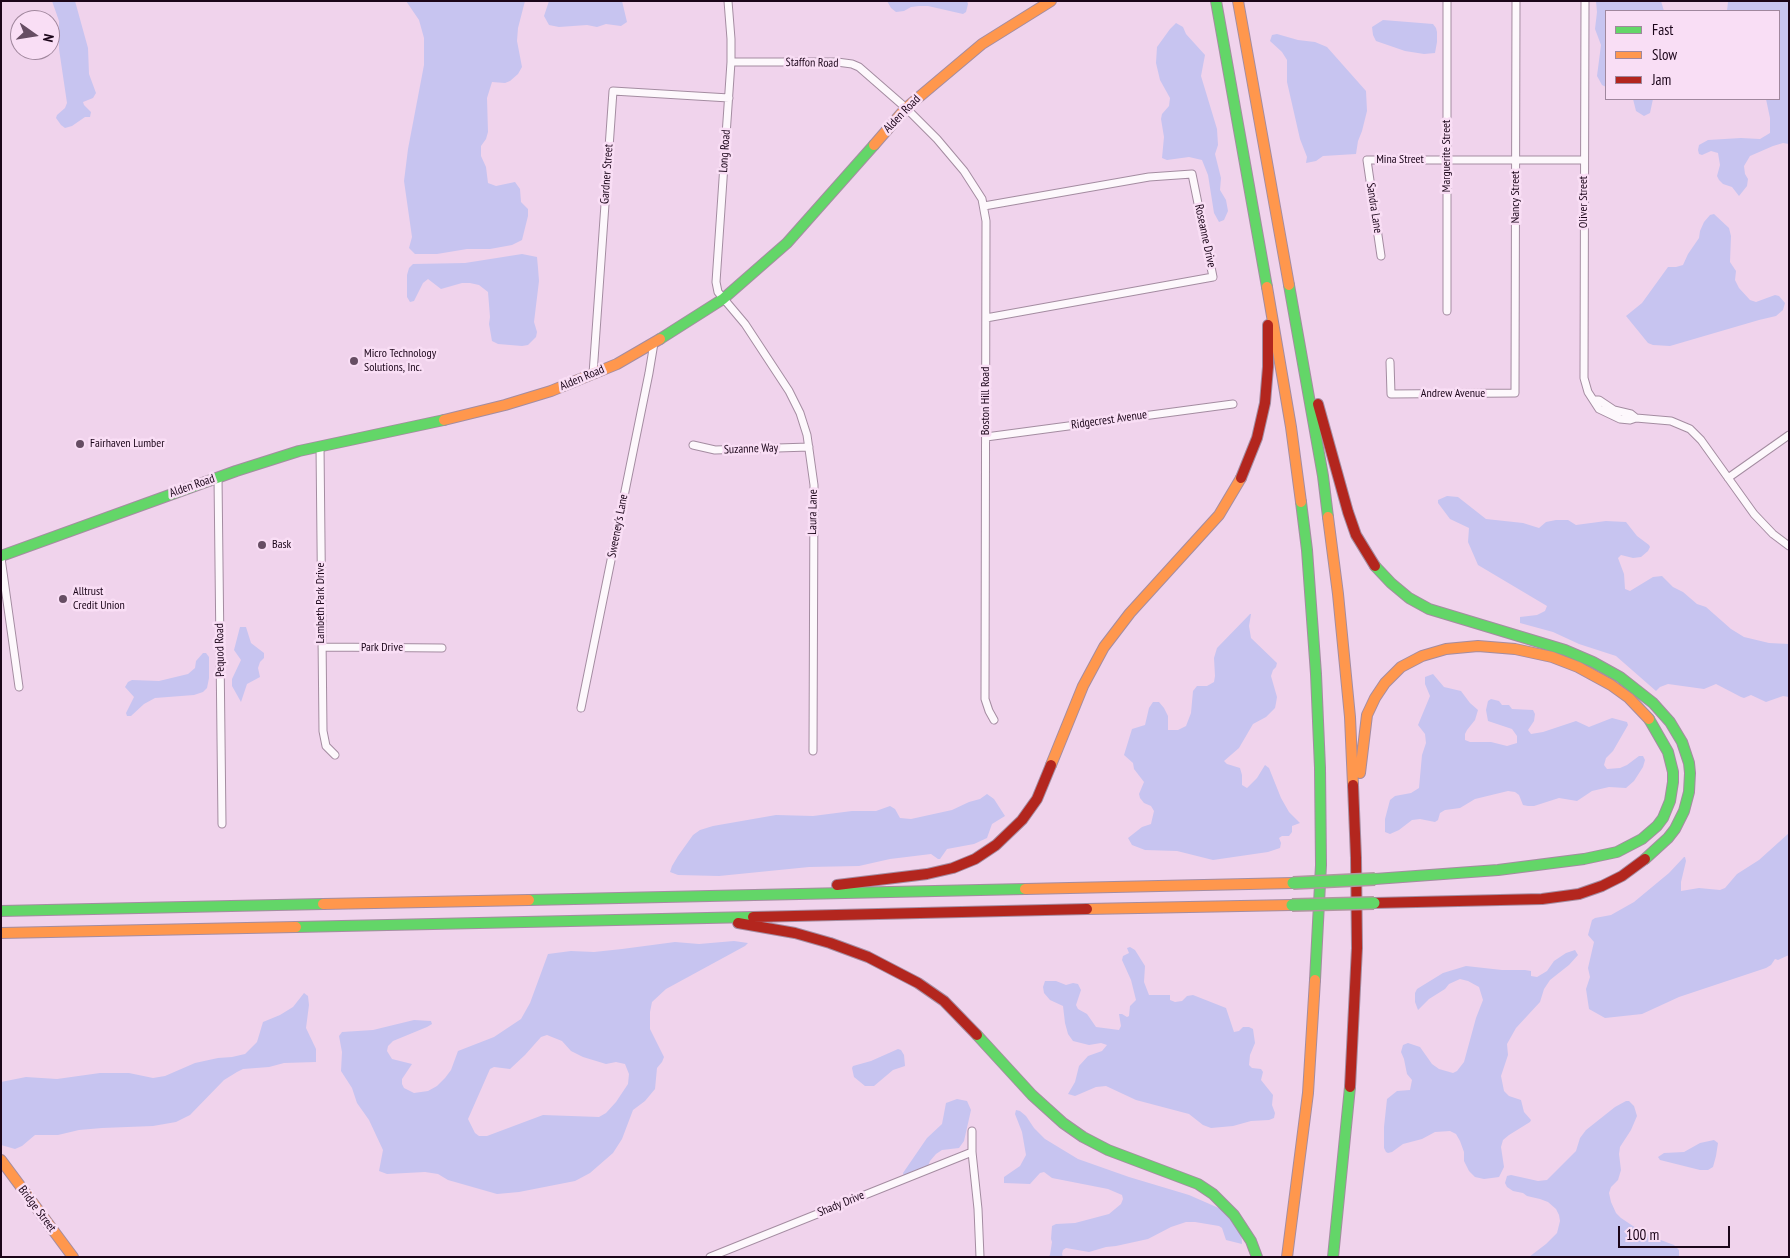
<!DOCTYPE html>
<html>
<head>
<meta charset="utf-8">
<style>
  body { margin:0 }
  #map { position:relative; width:1790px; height:1258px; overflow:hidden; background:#f0d3ec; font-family:"PT Sans Narrow",sans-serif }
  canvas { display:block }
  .frame { position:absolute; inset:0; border:2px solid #1b0519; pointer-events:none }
  .legend { position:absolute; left:1605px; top:10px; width:175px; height:90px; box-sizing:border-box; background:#f9def5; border:1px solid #a0879d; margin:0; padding:6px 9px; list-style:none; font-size:15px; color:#1b0519 }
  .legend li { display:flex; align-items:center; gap:10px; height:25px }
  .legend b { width:25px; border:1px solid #a0879d }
  .north { position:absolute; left:10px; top:10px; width:50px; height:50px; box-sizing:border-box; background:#f9def5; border:1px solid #a0879d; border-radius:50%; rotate:103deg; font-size:14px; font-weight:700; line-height:20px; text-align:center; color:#1b0519 }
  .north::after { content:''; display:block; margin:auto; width:18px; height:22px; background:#664d63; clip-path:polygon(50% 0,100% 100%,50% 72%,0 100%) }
  .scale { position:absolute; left:1618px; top:1226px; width:112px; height:22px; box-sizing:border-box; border:2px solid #1b0519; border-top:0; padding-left:6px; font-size:15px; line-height:18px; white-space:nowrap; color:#1b0519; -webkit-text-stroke:4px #f9def5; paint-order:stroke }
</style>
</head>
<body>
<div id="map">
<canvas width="1790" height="1258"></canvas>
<div class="frame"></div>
<ul class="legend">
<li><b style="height:6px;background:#63d668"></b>Fast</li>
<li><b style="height:6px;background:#ff974d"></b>Slow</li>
<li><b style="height:6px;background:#b3261e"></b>Jam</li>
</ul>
<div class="north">N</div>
<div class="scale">100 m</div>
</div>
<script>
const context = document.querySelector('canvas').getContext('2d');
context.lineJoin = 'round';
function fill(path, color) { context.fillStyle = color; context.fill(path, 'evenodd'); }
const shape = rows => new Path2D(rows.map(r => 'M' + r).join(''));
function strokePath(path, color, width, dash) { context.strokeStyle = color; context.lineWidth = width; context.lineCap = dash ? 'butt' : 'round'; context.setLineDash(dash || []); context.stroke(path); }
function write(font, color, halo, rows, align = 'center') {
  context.font = font + ' "PT Sans Narrow",sans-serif'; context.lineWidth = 5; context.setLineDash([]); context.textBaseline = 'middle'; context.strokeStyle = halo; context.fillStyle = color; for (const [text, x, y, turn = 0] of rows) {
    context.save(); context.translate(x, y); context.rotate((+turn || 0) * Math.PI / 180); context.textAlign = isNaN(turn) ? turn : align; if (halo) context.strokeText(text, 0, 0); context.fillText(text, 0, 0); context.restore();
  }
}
fill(shape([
  [52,1,75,1,88,48,89,74,96,93,93,98,83,102,84,105,91,112,90,117,85,117,72,126,65,128,61,125,56,118,57,115,65,108,67,103,59,49,59,21],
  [406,1,525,1,518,28,517,41,522,67,518,74,510,81,505,83,492,82,487,98,488,132,486,139,481,146,481,156,486,167,488,183,496,186,515,182,520,189,521,202,528,209,528,216,522,240,512,245,490,249,467,249,437,254,415,254,409,248,412,237,404,181,408,149,424,65,424,38,419,20],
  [549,1,622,1,627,22,621,26,606,24,597,27,587,25,559,27,549,25,544,16],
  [887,1,967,1,968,4,966,12,963,14,928,6,919,6,911,7,904,11,896,12,891,8],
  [1596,1,1661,1,1664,11,1606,11,1606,87,1602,85,1597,76,1601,45,1595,29,1597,12],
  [1734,1,1789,1,1789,144,1783,143,1773,146,1750,156,1744,166,1745,174,1748,179,1747,186,1739,196,1732,187,1723,184,1719,180,1717,176,1720,165,1718,153,1711,151,1702,155,1699,154,1698,150,1699,145,1708,140,1741,138,1760,139,1770,133,1770,118,1766,99,1779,99,1779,11,1727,11,1728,2],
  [1383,20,1433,24,1436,28,1437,32,1437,42,1435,53,1424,54,1405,51,1376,41,1373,35,1372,27],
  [1176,23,1183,27,1186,34,1205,55,1201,76,1217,129,1218,145,1215,154,1221,178,1220,190,1226,200,1228,211,1224,220,1219,222,1214,213,1208,175,1202,160,1189,157,1167,160,1162,158,1164,137,1161,119,1162,114,1169,106,1170,98,1160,80,1156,63,1157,47,1170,29],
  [1277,34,1298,40,1315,42,1327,47,1366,91,1367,111,1362,131,1358,141,1356,154,1323,156,1316,161,1306,163,1307,157,1300,139,1287,82,1287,60,1282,52,1270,41,1272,35],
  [1633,99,1653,99,1650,113,1644,116,1636,111],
  [1714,214,1729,228,1731,236,1730,262,1736,271,1735,280,1739,288,1750,300,1756,302,1775,295,1779,296,1785,303,1783,310,1776,316,1759,320,1670,346,1653,345,1648,343,1626,316,1642,303,1668,267,1676,267,1683,265,1688,254,1699,238,1700,231,1704,222,1710,215],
  [522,254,537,257,538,268,539,281,534,322,537,332,536,337,528,345,522,346,498,344,492,341,489,324,490,317,488,292,479,285,470,283,462,283,441,289,428,279,423,283,414,301,410,302,407,297,407,275,409,268,413,264,465,263],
  [1447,496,1458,497,1486,519,1523,523,1539,528,1546,522,1556,520,1568,520,1576,525,1606,521,1626,522,1637,536,1649,545,1650,547,1648,551,1641,557,1633,558,1621,555,1618,558,1624,574,1625,589,1630,591,1653,577,1662,576,1673,587,1683,592,1697,604,1706,607,1731,629,1744,637,1769,643,1789,644,1789,697,1783,696,1766,702,1751,695,1744,698,1741,697,1716,684,1704,689,1668,684,1660,687,1656,691,1616,656,1579,644,1553,632,1520,623,1520,617,1537,615,1545,611,1547,606,1478,565,1468,542,1469,528,1450,519,1438,503,1438,500],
  [1250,614,1251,614,1249,626,1251,638,1277,663,1276,667,1273,670,1271,676,1277,697,1276,703,1275,708,1266,717,1253,724,1239,748,1224,761,1227,764,1240,768,1242,775,1242,785,1247,788,1257,778,1265,765,1269,768,1281,798,1289,812,1300,823,1292,826,1292,832,1289,836,1282,836,1279,838,1281,843,1280,848,1268,852,1213,860,1177,851,1145,850,1132,845,1128,838,1142,827,1151,824,1154,811,1151,806,1144,803,1140,798,1139,794,1144,782,1134,769,1133,763,1124,755,1132,729,1145,725,1149,708,1153,702,1159,702,1164,708,1168,716,1168,730,1178,730,1186,726,1191,713,1193,691,1197,686,1207,686,1214,682,1215,676,1214,658,1217,648],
  [240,627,246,627,251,643,264,653,264,658,260,662,258,668,260,677,247,684,241,702,232,686,232,679,241,660,234,650],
  [203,653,206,653,209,657,209,678,207,688,203,692,194,695,155,698,144,704,131,716,127,716,126,713,134,697,125,687,128,682,132,680,159,681,188,674,195,668,196,661],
  [1433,674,1444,687,1461,691,1470,703,1478,710,1475,720,1467,730,1465,734,1465,740,1470,742,1491,742,1507,746,1517,743,1517,736,1512,729,1488,721,1486,710,1488,701,1491,699,1499,701,1502,705,1509,705,1512,709,1533,710,1535,714,1534,721,1528,730,1531,734,1543,732,1576,721,1589,727,1612,718,1627,722,1628,725,1613,751,1606,758,1604,765,1607,769,1620,768,1627,765,1639,756,1643,756,1645,760,1643,767,1634,781,1626,788,1609,787,1592,791,1577,801,1559,798,1534,806,1528,806,1523,805,1519,795,1515,792,1508,791,1475,799,1460,808,1445,810,1440,813,1438,820,1435,822,1420,819,1412,820,1399,830,1390,834,1385,832,1385,819,1390,800,1395,796,1411,793,1419,788,1422,755,1426,743,1425,734,1418,725,1430,696,1425,684,1425,677],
  [987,794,994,799,1005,816,992,824,987,838,974,844,947,849,940,859,938,859,931,854,890,859,859,866,809,867,719,876,678,875,670,872,672,866,678,856,693,835,700,830,713,826,776,815,813,816,852,811,876,811,890,806,895,809,900,818,911,819,952,810,969,802,980,799],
  [1789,833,1789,955,1778,960,1775,959,1771,965,1766,968,1679,997,1642,1014,1605,1018,1589,1009,1586,989,1590,977,1588,968,1594,942,1588,935,1592,920,1595,918,1611,915,1634,902,1669,873,1684,857,1685,857,1686,861,1681,882,1681,891,1699,888,1720,890,1725,888,1737,874,1759,860],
  [734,941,748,943,745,946,666,989,652,1002,650,1012,650,1029,664,1057,662,1062,657,1068,655,1089,645,1101,633,1110,622,1139,613,1153,590,1173,575,1181,519,1192,497,1194,448,1180,438,1174,425,1172,387,1174,379,1171,383,1150,369,1120,357,1103,352,1088,341,1071,342,1052,339,1036,342,1032,373,1030,414,1020,431,1021,432,1024,427,1027,393,1041,388,1046,387,1051,392,1059,412,1064,402,1079,402,1084,404,1088,414,1093,428,1091,437,1086,445,1078,451,1070,458,1051,494,1037,521,1019,530,1003,548,954,571,951,594,952,622,949,675,942,699,944],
  [547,1035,562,1041,571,1051,583,1057,606,1064,616,1062,625,1064,629,1074,628,1084,616,1102,606,1113,599,1117,543,1115,487,1136,479,1136,475,1133,468,1119,490,1069,494,1067,510,1069,525,1055,541,1037],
  [1130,947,1135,950,1145,966,1144,982,1149,995,1170,995,1170,1000,1175,1002,1182,1001,1187,996,1193,995,1226,1008,1234,1032,1239,1031,1243,1027,1249,1027,1253,1029,1255,1043,1250,1055,1249,1065,1252,1068,1261,1069,1263,1072,1261,1080,1273,1095,1272,1105,1275,1113,1274,1118,1269,1120,1251,1121,1233,1126,1211,1128,1203,1125,1189,1114,1136,1100,1106,1086,1096,1087,1075,1096,1068,1094,1075,1082,1079,1066,1088,1056,1102,1051,1107,1045,1101,1043,1089,1045,1073,1041,1068,1034,1065,1023,1063,1006,1050,1000,1044,993,1043,987,1045,981,1056,981,1066,985,1073,983,1078,984,1081,990,1076,1005,1078,1009,1087,1014,1096,1027,1119,1030,1121,1026,1119,1014,1122,1014,1127,1017,1129,1016,1130,1006,1136,1000,1131,980,1122,960,1123,956,1129,953,1127,948],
  [1575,950,1578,955,1569,965,1550,980,1544,989,1540,1002,1516,1028,1507,1044,1508,1055,1501,1076,1504,1091,1509,1096,1521,1100,1524,1112,1531,1120,1530,1122,1509,1135,1503,1140,1501,1147,1504,1167,1499,1177,1484,1179,1475,1177,1469,1171,1464,1161,1464,1152,1460,1141,1456,1134,1450,1131,1435,1132,1422,1139,1403,1144,1392,1152,1388,1153,1386,1152,1384,1148,1384,1127,1387,1099,1397,1091,1410,1090,1412,1080,1407,1074,1404,1059,1401,1052,1403,1045,1408,1043,1420,1047,1432,1064,1439,1069,1453,1073,1457,1071,1464,1062,1476,1018,1483,1000,1479,987,1468,981,1460,979,1449,984,1445,989,1429,999,1418,1010,1415,1002,1415,993,1417,989,1443,973,1466,966,1502,970,1525,970,1531,971,1531,976,1537,977,1547,971,1554,961,1566,953],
  [304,993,308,996,309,1005,306,1028,316,1049,316,1062,284,1063,269,1067,243,1069,237,1072,224,1080,190,1115,176,1122,153,1126,102,1128,79,1130,58,1135,35,1135,22,1146,15,1149,1,1145,1,1082,26,1077,57,1079,100,1073,129,1073,153,1078,165,1076,195,1063,218,1058,232,1057,245,1054,257,1042,263,1022,280,1015,293,1007],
  [898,1049,901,1050,904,1055,905,1066,893,1070,874,1086,865,1086,854,1077,852,1068,853,1066,871,1061],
  [957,1099,967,1101,971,1110,964,1141,959,1148,942,1150,936,1154,930,1161,927,1169,904,1177,903,1173,927,1138,942,1124,946,1103],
  [1626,1101,1629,1101,1634,1106,1637,1116,1631,1130,1620,1147,1619,1154,1621,1170,1618,1180,1611,1187,1609,1193,1611,1202,1616,1213,1621,1218,1636,1228,1644,1230,1650,1236,1674,1245,1679,1250,1679,1257,1529,1257,1546,1244,1557,1233,1560,1221,1559,1215,1556,1209,1548,1202,1540,1199,1527,1196,1523,1193,1513,1191,1507,1187,1505,1183,1507,1176,1511,1175,1538,1181,1547,1180,1576,1151,1580,1138,1586,1130,1615,1107],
  [1016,1110,1020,1111,1026,1116,1034,1128,1045,1139,1078,1159,1129,1177,1189,1195,1221,1209,1241,1228,1242,1244,1226,1240,1222,1228,1219,1226,1195,1222,1186,1222,1171,1227,1148,1239,1116,1246,1106,1247,1089,1252,1066,1248,1063,1250,1062,1254,1063,1257,1048,1257,1050,1255,1052,1242,1051,1239,1052,1226,1056,1224,1075,1223,1109,1214,1121,1204,1123,1199,1122,1195,1108,1189,1052,1178,1044,1172,1040,1173,1030,1184,1004,1183,1004,1177,1020,1166,1026,1155,1022,1132,1015,1114],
  [1714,1140,1718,1143,1716,1156,1713,1167,1708,1170,1700,1170,1660,1160,1658,1157,1664,1153,1684,1152,1700,1143]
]), '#c7c4f0');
const street = shape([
  [728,1,731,39,731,62,716,282,718,292,745,324,789,391,800,413,807,435,814,485,813,751],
  [1585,1,1584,378,1588,392,1599,409,1620,419,1630,420,1636,418],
  [731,62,837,62,852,64,859,67,906,108,937,139,964,171,982,199,986,221,985,699,989,711,994,720],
  [984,206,1149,177,1192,174,1213,277,986,318],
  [1381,256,1367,160,1584,160],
  [1447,311,1447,1],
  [1390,362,1391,394,1515,393,1516,1],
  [593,374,613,91,729,98],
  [1594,400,1599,400,1614,410,1631,414,1636,418,1671,421,1690,429,1701,440,1754,514,1773,534,1789,546],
  [986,437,1233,404],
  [693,445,715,450,809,447],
  [320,446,323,731,326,746,335,755],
  [218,477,222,824],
  [1728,478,1789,435],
  [1,558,19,687],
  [322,647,442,648],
  [581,708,649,373,654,343],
  [972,1131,972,1152,978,1209,980,1257],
  [710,1257,972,1152]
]);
const fast = shape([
  [1216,1,1267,287],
  [1289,285,1323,476,1328,517],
  [660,339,723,299,787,243,874,145],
  [1301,502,1307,550,1316,674,1320,768,1321,865,1315,980],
  [1,556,236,471,299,451,444,420],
  [1375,566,1391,583,1409,598,1429,609,1565,650,1593,662,1620,677,1653,703,1670,722,1682,742,1689,763,1690,773,1689,792,1684,811,1675,829,1668,838,1645,859],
  [1375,879,1498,870,1584,859,1617,852,1642,839,1657,826,1663,818,1670,801,1673,782,1673,772,1668,752,1649,719],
  [529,900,1025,889],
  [1,911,323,904],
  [296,927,753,917],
  [977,1035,1032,1095,1063,1123,1083,1137,1108,1150,1198,1184,1213,1194,1234,1215,1251,1241,1257,1257],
  [1333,1257,1350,1087]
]);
const slow = shape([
  [1238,1,1289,285],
  [874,145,906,108,982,44,1051,1],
  [1267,287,1291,427,1301,502],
  [444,420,505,405,551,391,617,364,660,339],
  [1328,517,1338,594,1350,717,1353,785],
  [1051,765,1083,686,1104,647,1130,613,1219,515,1241,478],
  [1360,773,1367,715,1375,698,1385,683,1401,667,1422,656,1446,649,1478,646,1515,649,1552,657,1578,667,1611,685,1629,698,1649,719],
  [1025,889,1293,883],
  [323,904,529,900],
  [1087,909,1292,905],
  [1,933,296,927],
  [1,1160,73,1257],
  [1287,1257,1308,1093,1315,980]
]);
const jam = shape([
  [1318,404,1348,512,1356,535,1375,566],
  [1241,478,1257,438,1265,403,1268,367,1268,325],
  [837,885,927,874,953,868,975,859,996,845,1022,820,1037,799,1051,765],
  [1374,903,1542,899,1579,894,1602,886,1622,876,1645,859],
  [753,917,1087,909],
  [738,923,795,933,830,943,868,957,918,983,944,1001,977,1035],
  [1350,1087,1357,948,1356,858,1353,785]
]);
strokePath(street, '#a48ca1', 9);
strokePath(fast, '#a48ca1', 12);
strokePath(slow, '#a48ca1', 12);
strokePath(jam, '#a48ca1', 12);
strokePath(street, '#fdf8fc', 7);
strokePath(fast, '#63d668', 10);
strokePath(slow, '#ff974d', 10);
strokePath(jam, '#b3261e', 10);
const fastBridge = shape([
  [1293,883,1375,879],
  [1292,905,1374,903]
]);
strokePath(fastBridge, '#b096a1', 14, []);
strokePath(fastBridge, '#63d668', 11);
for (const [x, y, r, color] of [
  [354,361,5,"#664d63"],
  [80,444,5,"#664d63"],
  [262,545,5,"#664d63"],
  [63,599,5,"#664d63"]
]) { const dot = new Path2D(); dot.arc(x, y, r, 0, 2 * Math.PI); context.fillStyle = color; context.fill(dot); strokePath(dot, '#f9def5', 2); }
write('12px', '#1b0519', '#f9def5', [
  ["Staffon Road",812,63,1],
  ["Alden Road",902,114,-46],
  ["Long Road",725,151,-86],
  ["Marguerite Street",1447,156,-90],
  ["Mina Street",1400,160],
  ["Gardner Street",607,174,-86],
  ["Nancy Street",1516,197,-90],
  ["Oliver Street",1584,202,-90],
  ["Sandra Lane",1374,208,81],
  ["Roseanne Drive",1205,236,78],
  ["Alden Road",582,378,-23],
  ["Andrew Avenue",1453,394],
  ["Boston Hill Road",986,401,-90],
  ["Ridgecrest Avenue",1109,420,-8],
  ["Suzanne Way",751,449,-2],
  ["Alden Road",192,486,-19],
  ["Laura Lane",813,512,-89],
  ["Sweeney's Lane",618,526,-79],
  ["Lambeth Park Drive",321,603,-90],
  ["Park Drive",382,648],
  ["Pequod Road",220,650,-91],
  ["Shady Drive",841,1204,-22],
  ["Bridge Street",37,1209,53]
]);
write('12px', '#1b0519', '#f9def5', [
  ["Micro Technology",364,354],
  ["Solutions, Inc.",364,368],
  ["Fairhaven Lumber",90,444],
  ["Bask",272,545],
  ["Alltrust",73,592],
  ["Credit Union",73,606]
], 'left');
</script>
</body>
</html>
